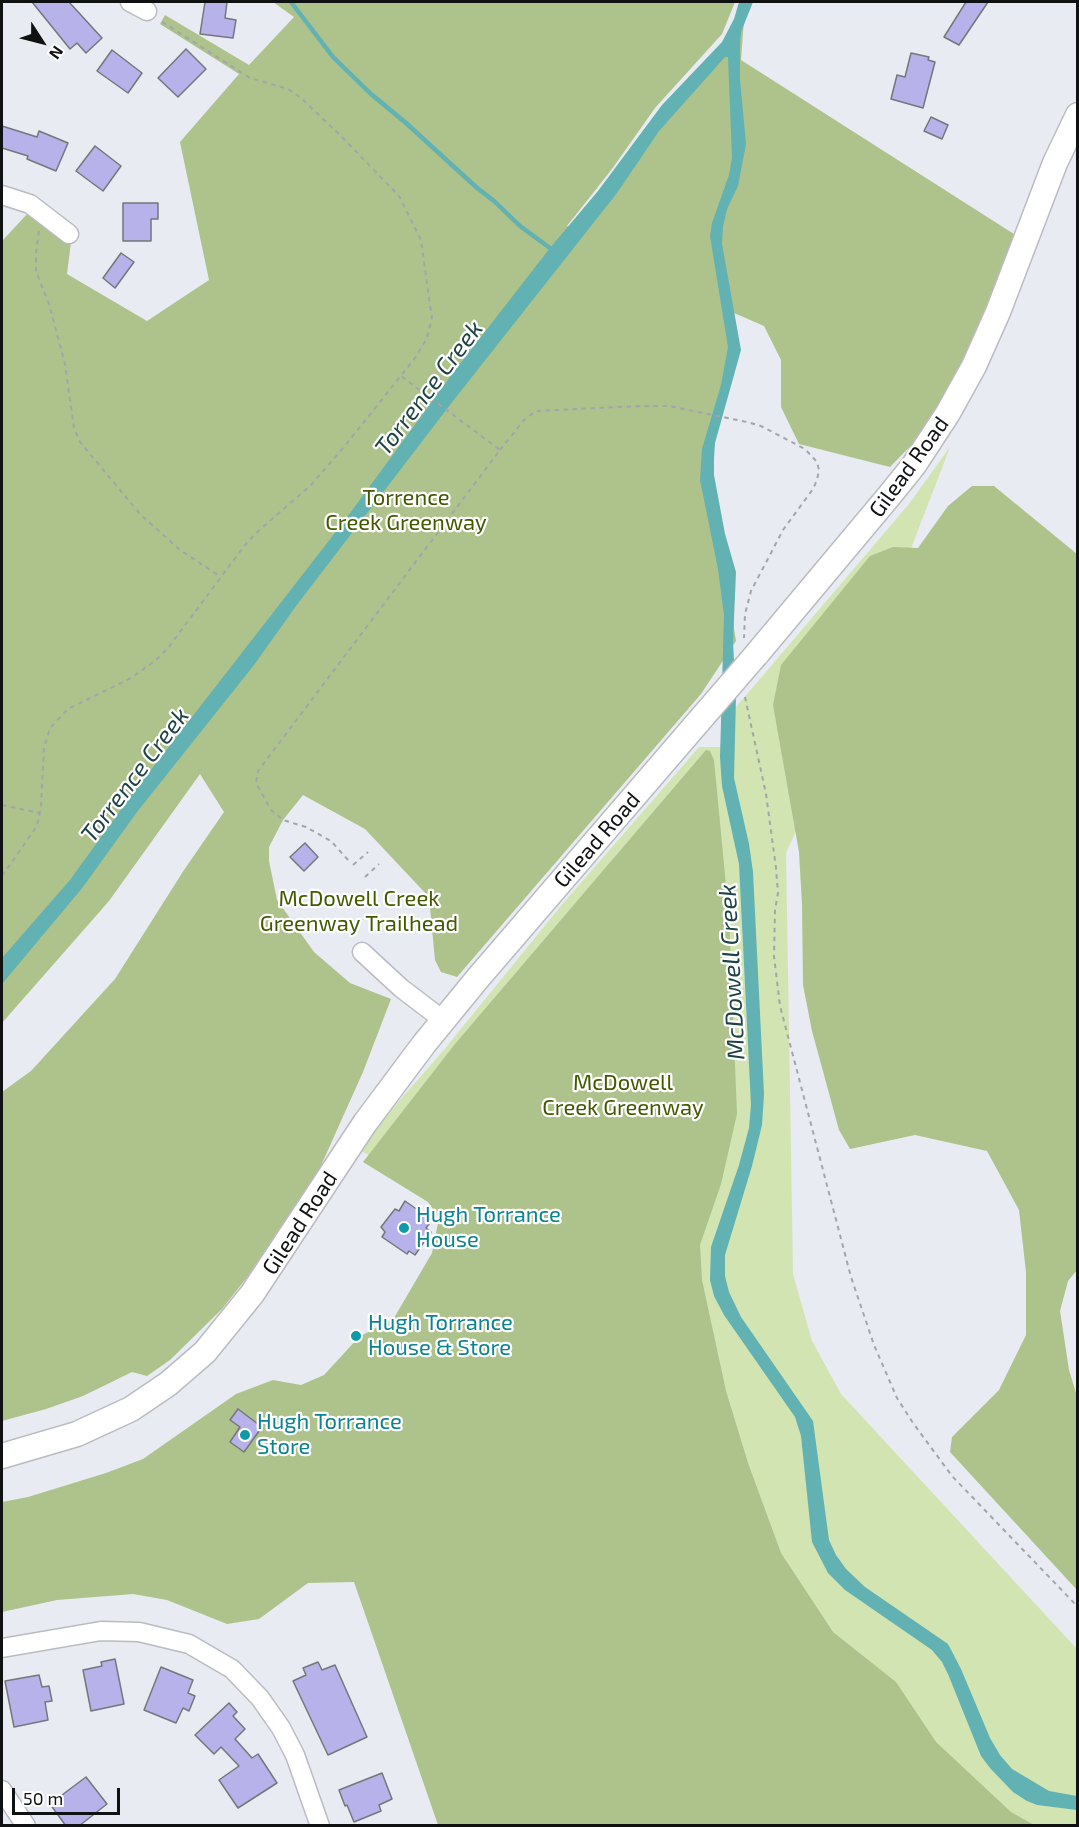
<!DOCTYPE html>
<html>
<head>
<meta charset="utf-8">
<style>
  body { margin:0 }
  #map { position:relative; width:1079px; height:1827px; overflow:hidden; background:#e8ebf1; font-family:"Exo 2",sans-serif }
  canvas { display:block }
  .frame { position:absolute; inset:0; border:3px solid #101113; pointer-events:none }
  .north { position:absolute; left:12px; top:12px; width:60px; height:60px; -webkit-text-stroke:4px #fff; paint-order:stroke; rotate:126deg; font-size:16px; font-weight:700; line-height:24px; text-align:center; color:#101113 }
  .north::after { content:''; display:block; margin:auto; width:21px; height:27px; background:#101113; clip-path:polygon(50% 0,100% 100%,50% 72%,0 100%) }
  .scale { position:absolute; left:12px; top:1788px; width:108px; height:27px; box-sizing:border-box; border:3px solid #101113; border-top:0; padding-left:8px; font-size:18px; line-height:21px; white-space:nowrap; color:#101113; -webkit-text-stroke:4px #fff; paint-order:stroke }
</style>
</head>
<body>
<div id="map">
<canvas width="1079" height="1827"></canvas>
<div class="frame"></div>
<div class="north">N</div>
<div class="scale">50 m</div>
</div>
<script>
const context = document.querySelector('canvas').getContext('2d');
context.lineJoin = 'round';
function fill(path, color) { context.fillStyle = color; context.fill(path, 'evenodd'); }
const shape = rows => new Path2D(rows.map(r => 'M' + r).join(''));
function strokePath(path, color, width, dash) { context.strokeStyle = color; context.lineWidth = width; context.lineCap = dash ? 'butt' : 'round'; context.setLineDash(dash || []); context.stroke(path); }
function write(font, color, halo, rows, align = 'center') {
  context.font = font + ' "Exo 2",sans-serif'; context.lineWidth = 4.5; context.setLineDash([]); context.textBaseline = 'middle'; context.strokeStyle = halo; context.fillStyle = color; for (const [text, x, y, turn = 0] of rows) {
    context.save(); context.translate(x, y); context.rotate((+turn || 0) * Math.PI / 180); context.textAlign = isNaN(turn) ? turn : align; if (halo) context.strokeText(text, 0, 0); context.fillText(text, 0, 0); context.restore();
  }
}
fill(shape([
  [950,447,841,731,786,853,793,1274,812,1341,841,1394,1077,1649,1077,1825,845,1825,477,1228,405,1173,357,1149,443,1051,560,907,699,747,720,747,731,713,909,504]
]), '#d1e4b2');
fill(shape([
  [273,2,735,2,722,34,655,108,612,169,567,226,580,232,744,19,741,60,1017,236,983,328,929,427,890,467,799,444,781,407,781,360,764,326,734,313,733,360,706,450,736,641,701,694,457,977,441,972,435,960,429,897,365,829,303,795,283,820,269,847,269,861,277,900,314,952,350,983,391,999,363,1072,319,1170,248,1276,222,1309,170,1360,147,1376,132,1372,83,1396,46,1409,2,1421,2,1092,31,1071,115,979,184,870,224,812,200,774,109,901,2,1023,2,241,29,212,71,242,67,274,147,321,209,280,180,142,239,74,160,24,165,15,249,65,294,17],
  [972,486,994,486,1077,554,1078,1269,1068,1281,1060,1311,1069,1370,1077,1396,1077,1590,950,1452,952,1437,999,1390,1026,1335,1026,1272,1019,1210,987,1151,915,1135,850,1149,839,1130,812,1031,803,985,802,904,799,852,773,705,781,665,870,556,893,547,918,548,948,506],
  [706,750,710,751,714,760,729,917,737,1114,721,1184,700,1245,702,1280,726,1391,748,1463,781,1553,833,1632,896,1682,936,1742,1011,1812,1034,1825,438,1825,354,1582,308,1583,259,1619,227,1624,167,1600,133,1594,57,1600,2,1612,2,1502,28,1497,106,1473,143,1459,236,1394,273,1380,301,1385,324,1375,359,1337,394,1318,432,1253,439,1218,428,1202,363,1162,455,1044]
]), '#aec28b');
fill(shape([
  [739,2,753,2,741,32,740,43,740,80,746,144,738,186,727,209,723,227,722,244,741,350,715,443,714,458,714,475,725,534,736,572,733,642,736,697,734,778,749,844,753,872,764,1094,762,1125,752,1166,725,1255,725,1276,729,1292,741,1317,813,1421,829,1540,836,1555,846,1569,865,1587,948,1644,961,1669,990,1738,1000,1755,1012,1769,1049,1791,1077,1796,1077,1810,1037,1805,1027,1801,1013,1792,990,1768,981,1756,948,1674,942,1662,932,1650,845,1590,828,1573,812,1542,801,1436,795,1417,724,1315,714,1296,710,1280,711,1247,739,1165,749,1128,751,1105,739,864,722,786,720,757,724,615,718,569,700,480,702,449,721,385,728,347,710,236,712,223,729,175,732,158,728,57,725,57,659,131,617,193,453,401,296,606,254,665,137,812,83,887,2,984,2,958,70,880,133,793,345,520,453,373,550,248,598,191,662,105,722,42,734,19]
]), '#62b1b3');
strokePath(shape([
  [291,2,333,57,371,94,406,123,476,187,494,201,520,226,554,251]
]), '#62b1b3', 4.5);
const building = shape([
  [32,2,69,2,102,38,86,53,77,43,70,49,32,2],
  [205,2,227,2,225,18,236,20,233,38,200,34,205,2],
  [966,2,988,2,959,45,944,37,966,2],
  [186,49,206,69,178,97,158,78,186,49],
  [112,50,142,73,128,93,97,71,112,50],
  [911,53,929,57,928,60,935,62,923,108,891,99,897,75,905,77,911,53],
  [931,117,948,125,942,139,924,131,931,117],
  [2,126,37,137,39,131,68,143,56,171,27,159,28,156,2,148,2,126],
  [95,146,121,166,103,191,76,171,95,146],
  [123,203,158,203,158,219,151,219,151,241,123,241,123,203],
  [121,253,134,262,115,288,103,278,121,253],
  [305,843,318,857,304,871,290,857,305,843],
  [405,1201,432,1220,426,1228,431,1232,415,1255,409,1251,407,1254,382,1237,385,1232,381,1227,395,1209,399,1211,405,1201],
  [238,1409,262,1427,244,1452,230,1442,240,1427,230,1420,238,1409],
  [115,1659,124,1704,91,1711,83,1670,102,1666,101,1662,115,1659],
  [318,1662,322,1670,335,1665,367,1737,328,1755,293,1681,306,1675,303,1668,318,1662],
  [161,1667,193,1680,188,1693,195,1696,189,1711,183,1708,176,1723,144,1710,161,1667],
  [39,1675,42,1687,49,1686,52,1701,45,1702,48,1720,14,1727,5,1681,39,1675],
  [229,1703,237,1712,233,1716,245,1729,235,1739,252,1758,258,1754,277,1783,238,1808,219,1780,239,1766,221,1747,214,1754,195,1735,229,1703],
  [382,1773,392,1799,379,1805,381,1811,354,1822,347,1805,345,1806,339,1790,382,1773],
  [86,1777,107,1804,79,1826,66,1826,50,1804,86,1777]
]);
fill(building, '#b7b2ea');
strokePath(building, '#76767c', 1.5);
const minor = shape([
  [130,2,147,11],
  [2,195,30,204,69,234],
  [362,952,401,988,443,1020],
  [2,1648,101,1631,139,1632,189,1644,232,1669,260,1698,281,1728,295,1755,320,1826],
  [2,1790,26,1826]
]);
const major = shape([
  [756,655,889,496,914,465,948,413,974,366,998,312,1055,163,1078,115],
  [2,1456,77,1434,131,1409,168,1384,205,1352,252,1294,365,1123,424,1044,478,978,699,721]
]);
strokePath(minor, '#b9bcc2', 21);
strokePath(major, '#b9bcc2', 27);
strokePath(shape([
  [39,231,36,252,36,271,49,304,65,364,74,428,80,442,140,514,180,550,221,577],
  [500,450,524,420,536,411,640,406,669,406,747,422,761,426,805,449,817,462,819,470,817,480,813,489,783,530,751,591,745,614,744,638],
  [745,697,766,794,776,868,778,893,775,910,774,956,780,1006,851,1277,874,1345,897,1398,913,1423,952,1476,1078,1607],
  [2,805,40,813],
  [348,860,331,841,306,827,283,820,271,810,256,783,258,771,500,450,401,376],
  [353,865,368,852],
  [2,876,37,826,41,807,44,748,50,728,68,709,131,678,156,660,168,648,245,545,256,533,311,485,344,447,415,358,426,340,429,330,432,317,430,305,421,240,399,196,343,138,300,97,288,89,250,78,159,20],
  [365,877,379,864]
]), '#a3a5aa', 2, [4.5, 4.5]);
strokePath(minor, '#fff', 18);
strokePath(major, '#fff', 24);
const majorBridge = shape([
  [699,721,756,655]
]);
strokePath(majorBridge, '#b9bcc2', 27, []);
strokePath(majorBridge, '#fff', 24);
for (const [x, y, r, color] of [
  [404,1228,6,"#0f9aa8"],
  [356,1336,6,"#0f9aa8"],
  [245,1435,6,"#0f9aa8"]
]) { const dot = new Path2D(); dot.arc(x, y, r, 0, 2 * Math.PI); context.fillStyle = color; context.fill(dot); strokePath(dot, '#fff', 2); }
write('22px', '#101113', '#fff', [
  ["Gilead Road",909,467,-54],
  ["Gilead Road",597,840,-49],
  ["Gilead Road",300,1223,-57]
]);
write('22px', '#435900', '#fff', [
  ["Torrence",406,498],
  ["Creek Greenway",406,523],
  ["McDowell Creek",359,899],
  ["Greenway Trailhead",359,924],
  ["McDowell",623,1083],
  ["Creek Greenway",623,1108]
]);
write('22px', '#0d838f', '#fff', [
  ["Hugh Torrance",416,1215],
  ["House",416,1240],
  ["Hugh Torrance",368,1323],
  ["House & Store",368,1348],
  ["Hugh Torrance",257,1422],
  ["Store",257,1447]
], 'left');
write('italic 24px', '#1d4345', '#fff', [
  ["Torrence Creek",429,388,-53],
  ["Torrence Creek",135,775,-53],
  ["McDowell Creek",732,972,-93]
]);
</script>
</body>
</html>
